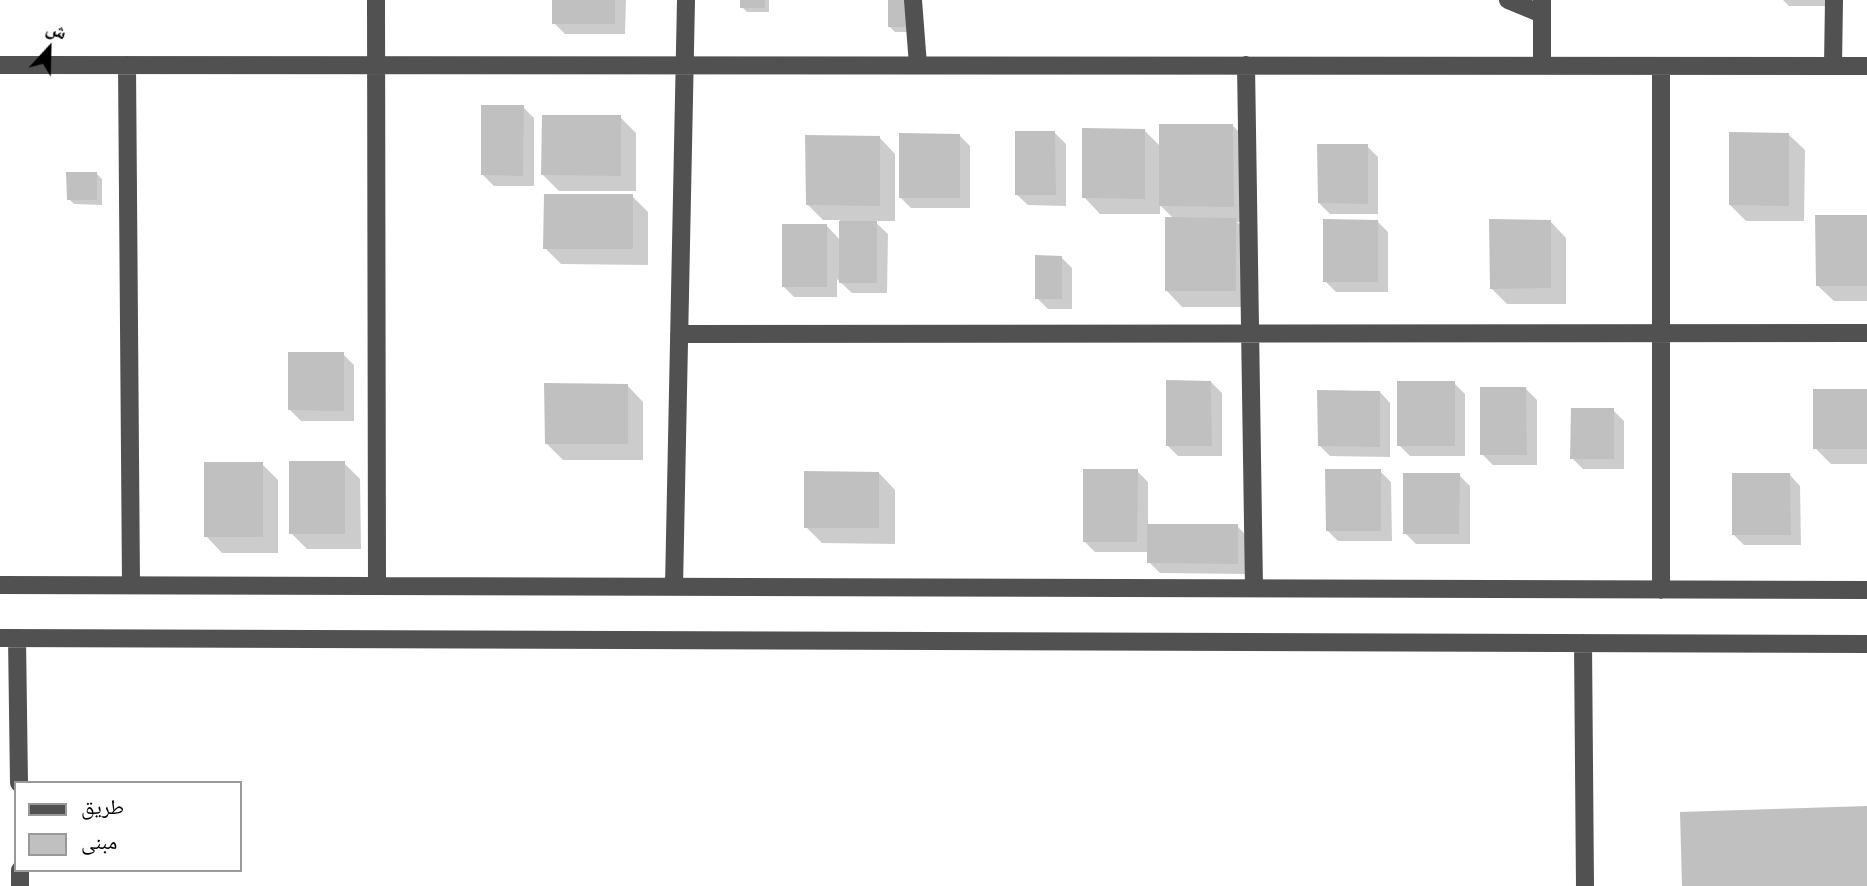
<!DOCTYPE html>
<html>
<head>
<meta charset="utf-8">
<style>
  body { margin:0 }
  #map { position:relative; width:1867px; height:886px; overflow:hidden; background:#fff; font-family:"PT Sans Narrow","Noto Naskh Arabic",sans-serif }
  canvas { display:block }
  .legend { position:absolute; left:14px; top:781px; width:228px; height:91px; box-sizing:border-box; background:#fff; border:2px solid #999; margin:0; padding:9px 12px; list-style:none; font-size:21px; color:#000 }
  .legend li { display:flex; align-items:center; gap:14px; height:35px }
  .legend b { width:35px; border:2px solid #999 }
  .north { position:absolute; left:14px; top:14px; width:70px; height:70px; -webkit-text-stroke:5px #fff; paint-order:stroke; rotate:22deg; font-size:19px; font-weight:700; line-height:28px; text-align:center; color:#000 }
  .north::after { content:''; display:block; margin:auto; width:24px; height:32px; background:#000; clip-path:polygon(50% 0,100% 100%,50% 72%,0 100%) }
</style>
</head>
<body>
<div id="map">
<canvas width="1867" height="886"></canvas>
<ul class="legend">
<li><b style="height:9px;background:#515151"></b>طريق</li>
<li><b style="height:19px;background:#c0c0c0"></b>مبنى</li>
</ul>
<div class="north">ش</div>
</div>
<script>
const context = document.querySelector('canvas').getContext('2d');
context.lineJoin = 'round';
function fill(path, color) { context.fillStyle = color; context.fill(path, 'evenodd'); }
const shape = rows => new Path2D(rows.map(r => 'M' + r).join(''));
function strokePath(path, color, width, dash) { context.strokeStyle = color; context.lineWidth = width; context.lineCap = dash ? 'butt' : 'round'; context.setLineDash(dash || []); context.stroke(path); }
fill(shape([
  [554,0,626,0,625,34,565,34,554,23],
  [742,0,769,0,769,12,747,12,742,7],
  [890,0,917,32,895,32,890,27],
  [1783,0,1831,0,1831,6,1789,6],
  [523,107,534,118,534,186,494,186,483,175],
  [620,117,636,133,636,191,559,191,543,175],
  [1233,126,1249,142,1249,222,1237,222,1251,236,1251,307,1182,307,1166,290,1174,219,1160,205,1160,214,1100,214,1084,197,1144,130,1161,147],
  [1055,133,1066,144,1066,206,1028,205,1017,195],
  [1788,134,1805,150,1804,221,1746,221,1730,205],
  [959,135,970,146,970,208,911,208,900,197],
  [879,137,895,154,895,221,874,221,888,234,887,293,852,293,837,279,837,297,794,297,783,286,826,225,840,240,840,220,823,220,807,204],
  [1367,146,1378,157,1378,214,1330,214,1319,203],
  [97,174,102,179,102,205,74,204,69,199],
  [632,196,648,212,648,265,561,264,545,248],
  [1867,217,1867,301,1834,301,1817,285],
  [1377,221,1388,232,1388,292,1336,292,1325,281],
  [1550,221,1566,238,1566,304,1507,304,1491,288],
  [1061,257,1072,268,1072,309,1048,309,1037,298],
  [343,354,354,365,354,421,301,421,290,410],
  [1211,382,1222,393,1222,456,1178,456,1167,445],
  [1454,383,1465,394,1465,456,1410,456,1399,445],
  [627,385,643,402,643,460,563,460,546,443],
  [1526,389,1537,400,1537,465,1493,465,1482,454],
  [1867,391,1867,464,1831,464,1815,448],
  [1380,392,1390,403,1390,457,1330,456,1319,445],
  [1613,410,1624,421,1624,469,1583,469,1572,458],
  [344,463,360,479,361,549,307,549,291,533],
  [262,464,278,480,278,553,222,553,206,536],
  [1137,471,1148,482,1148,526,1237,526,1248,537,1248,574,1160,573,1149,562,1149,552,1095,552,1084,541],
  [1380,471,1391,482,1392,541,1338,541,1327,530],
  [879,473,895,490,895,544,822,543,806,527],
  [1459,475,1470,486,1470,544,1416,544,1405,533],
  [1790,475,1800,486,1801,545,1744,545,1733,534]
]), '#0003');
fill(shape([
  [552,0,615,0,615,24,552,24],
  [740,0,765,0,765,8,740,8],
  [888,0,913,0,913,27,888,27],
  [481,105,524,105,523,176,481,175],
  [542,115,621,115,621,176,541,175],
  [1159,124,1233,124,1234,207,1159,206],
  [1082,128,1145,129,1145,199,1082,198],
  [1015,131,1055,131,1056,195,1015,195],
  [1729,132,1789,133,1789,206,1729,205],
  [899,133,960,134,960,198,899,198],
  [805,135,880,136,880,206,806,205],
  [1317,144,1368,144,1368,204,1318,203],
  [66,172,97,172,97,200,67,200],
  [544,194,633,194,633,249,543,249],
  [1815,215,1867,215,1867,286,1816,286],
  [1165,217,1236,218,1236,291,1165,291],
  [1323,219,1378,220,1378,282,1323,282],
  [1489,219,1551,220,1551,288,1490,289],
  [839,221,877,221,877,283,839,283],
  [782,224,827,224,827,287,782,287],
  [1035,255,1062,256,1062,299,1035,299],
  [288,352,344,352,344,411,288,410],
  [1166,380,1211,381,1212,446,1166,446],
  [1397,381,1455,381,1455,446,1397,446],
  [544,383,628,384,628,444,545,444],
  [1480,387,1526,387,1527,455,1480,455],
  [1813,389,1867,389,1867,449,1813,449],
  [1317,390,1380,391,1380,447,1318,446],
  [1571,408,1614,408,1614,459,1570,459],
  [289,461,345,461,345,534,289,534],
  [204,462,263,462,263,537,204,537],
  [1083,469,1138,469,1137,542,1083,542],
  [1325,469,1381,469,1381,531,1326,531],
  [804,471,879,472,879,528,804,528],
  [1403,473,1460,473,1459,534,1403,534],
  [1732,473,1790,473,1791,535,1732,535],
  [1147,524,1238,524,1238,564,1147,563],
  [1867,806,1867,886,1682,886,1680,812]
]), '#c0c0c0');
strokePath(shape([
  [376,0,377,586],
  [913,0,918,65],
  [1508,0,1542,14],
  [1542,0,1542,65],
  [0,65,1867,66],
  [127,65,131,585],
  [1246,65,1254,588],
  [1661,66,1661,590],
  [1833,66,1834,0],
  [679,334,1867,333],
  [0,585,1867,590],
  [674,587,686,0],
  [0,638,1867,644],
  [17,638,19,783],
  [1583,643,1585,886],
  [20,870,20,886]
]), '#515151', 18);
</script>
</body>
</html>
